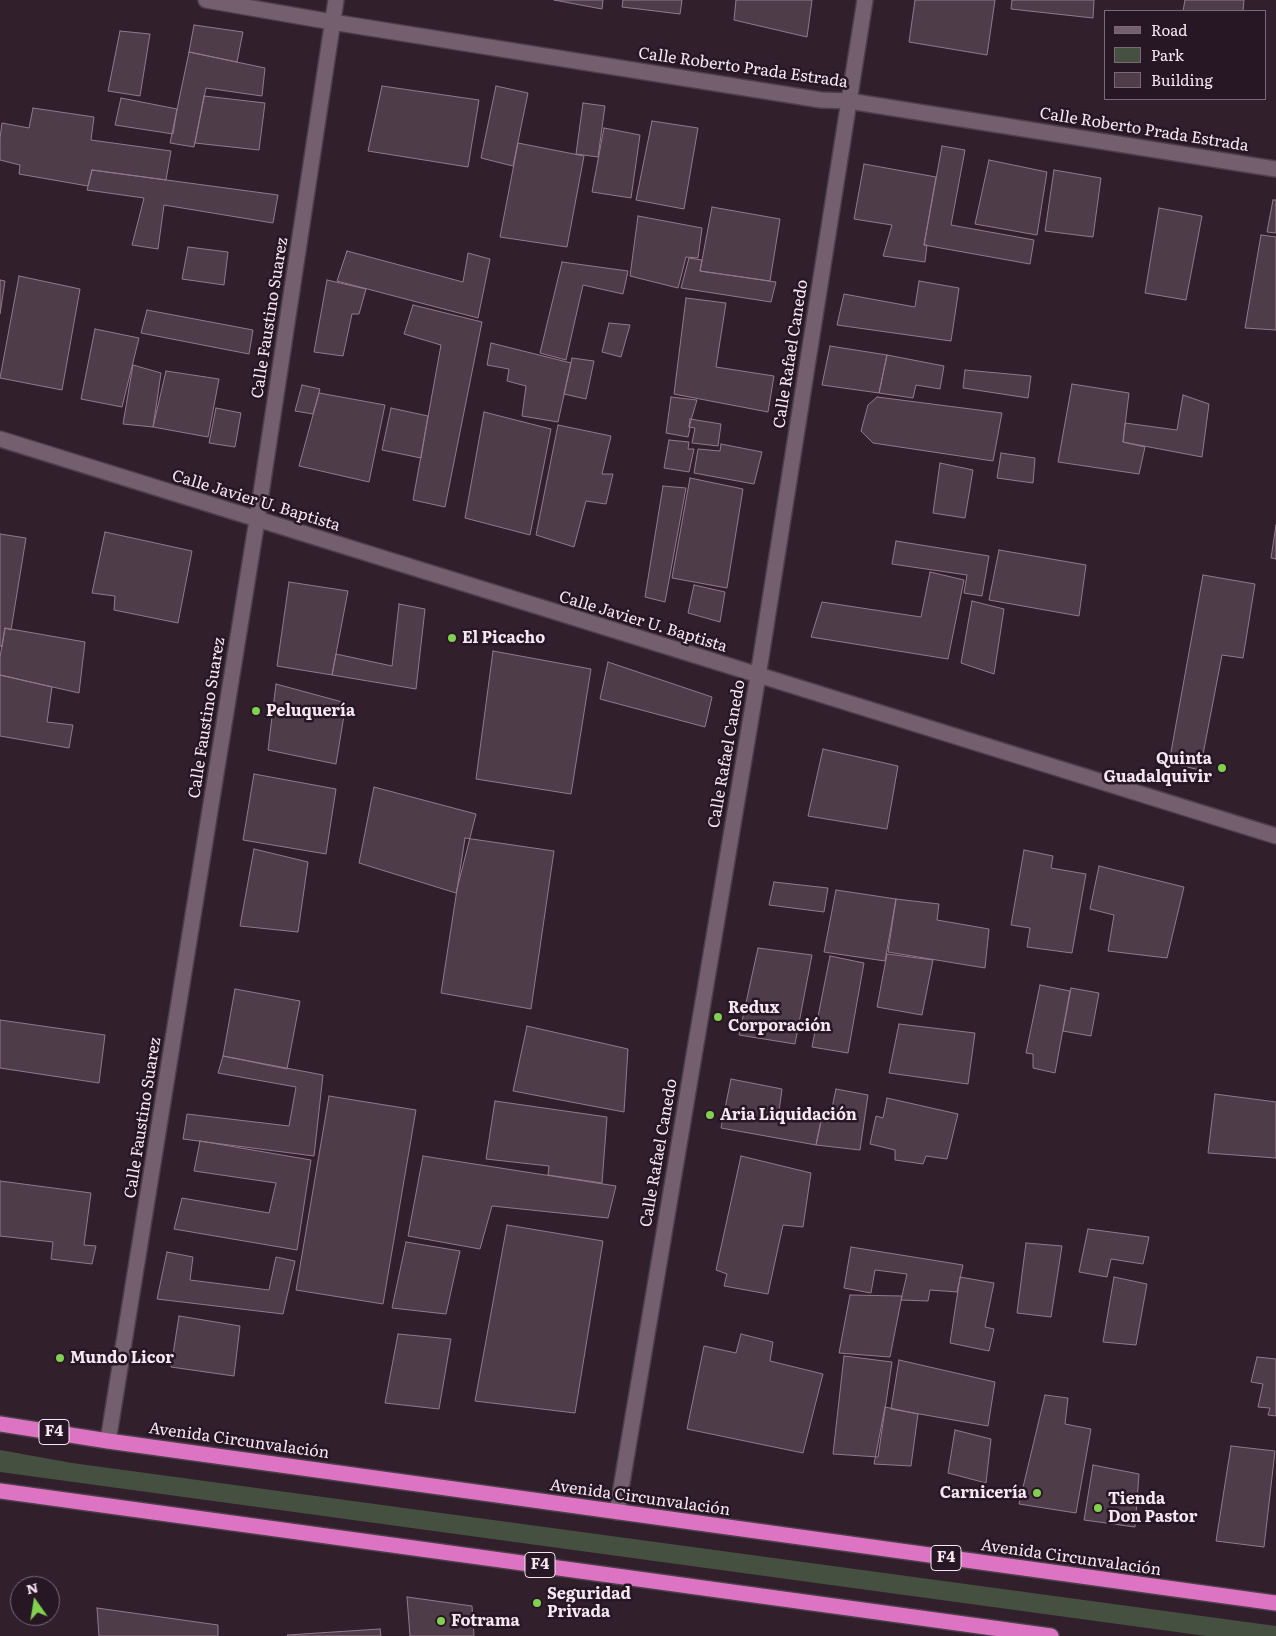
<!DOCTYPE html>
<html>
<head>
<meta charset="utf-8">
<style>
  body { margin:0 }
  #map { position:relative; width:1276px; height:1636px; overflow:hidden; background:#31202c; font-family:Literata,serif }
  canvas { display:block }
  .legend { position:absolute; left:1104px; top:10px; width:162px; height:90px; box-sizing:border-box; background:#271623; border:1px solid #796a75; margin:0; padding:6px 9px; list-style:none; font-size:15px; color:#f5e8f1 }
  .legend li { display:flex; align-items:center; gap:10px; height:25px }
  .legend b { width:25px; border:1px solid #796a75 }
  .north { position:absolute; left:10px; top:1576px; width:50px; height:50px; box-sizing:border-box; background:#271623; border:1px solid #796a75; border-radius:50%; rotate:347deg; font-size:14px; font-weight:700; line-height:20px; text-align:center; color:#f5e8f1 }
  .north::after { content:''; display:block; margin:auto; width:18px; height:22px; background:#81d050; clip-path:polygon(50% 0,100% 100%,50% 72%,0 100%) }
</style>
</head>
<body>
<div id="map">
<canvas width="1276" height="1636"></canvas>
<ul class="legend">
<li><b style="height:6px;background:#735f6d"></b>Road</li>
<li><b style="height:14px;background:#455040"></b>Park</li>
<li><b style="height:14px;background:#4f3c49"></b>Building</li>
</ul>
<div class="north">N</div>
</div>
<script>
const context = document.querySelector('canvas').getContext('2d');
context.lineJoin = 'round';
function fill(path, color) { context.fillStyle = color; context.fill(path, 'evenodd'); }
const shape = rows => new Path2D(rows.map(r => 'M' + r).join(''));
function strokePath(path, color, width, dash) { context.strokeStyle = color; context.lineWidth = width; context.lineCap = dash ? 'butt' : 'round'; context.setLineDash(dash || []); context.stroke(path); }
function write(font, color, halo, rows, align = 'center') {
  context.font = font + ' Literata,serif'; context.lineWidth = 5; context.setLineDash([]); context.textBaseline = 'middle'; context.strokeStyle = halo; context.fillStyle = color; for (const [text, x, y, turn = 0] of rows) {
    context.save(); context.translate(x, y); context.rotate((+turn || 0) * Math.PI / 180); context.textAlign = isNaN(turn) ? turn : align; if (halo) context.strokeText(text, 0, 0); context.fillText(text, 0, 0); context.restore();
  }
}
fill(shape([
  [0,1450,72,1463,1276,1626,1276,1636,1206,1636,0,1472]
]), '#455040');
const building = shape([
  [554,0,603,0,602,9,554,0],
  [623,0,682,0,680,14,622,7,623,0],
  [736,0,812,0,807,37,734,20,736,0],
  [915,0,995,0,987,55,909,42,915,0],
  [1012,0,1094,0,1093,18,1011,9,1012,0],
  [1185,0,1244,0,1243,11,1183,11,1185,0],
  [194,25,243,32,237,62,189,52,194,25],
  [120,31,150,34,140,96,108,91,120,31],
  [189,52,265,68,262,96,206,88,194,147,170,143,189,52],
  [382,86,479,100,468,167,368,151,382,86],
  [496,86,528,93,513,166,481,158,496,86],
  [204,96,265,103,259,150,195,143,204,96],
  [121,98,177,109,173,134,115,125,121,98],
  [583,103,605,106,598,157,576,154,583,103],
  [33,108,94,117,91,140,171,151,166,180,92,170,88,186,19,174,20,165,0,160,0,138,2,123,29,128,33,108],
  [652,121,698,128,684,209,636,200,652,121],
  [604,128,640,135,631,198,592,192,604,128],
  [518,143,584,156,567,247,500,237,518,143],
  [942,146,965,150,951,225,1034,240,1030,264,924,245,942,146],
  [989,160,1047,172,1037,235,975,224,989,160],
  [864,164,936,177,924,245,927,245,925,262,883,256,892,225,854,219,864,164],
  [92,170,278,195,273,223,164,205,158,249,132,245,144,198,87,190,92,170],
  [1054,170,1101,178,1093,237,1045,231,1054,170],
  [1273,200,1276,200,1276,233,1267,232,1273,200],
  [712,207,780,219,770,281,700,271,712,207],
  [1159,208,1202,216,1186,300,1145,293,1159,208],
  [638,216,702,228,698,258,686,257,678,288,630,276,638,216],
  [1261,235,1276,237,1276,330,1245,328,1261,235],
  [188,247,228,252,224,285,182,279,188,247],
  [347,251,463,282,468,253,490,259,478,318,337,281,347,251],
  [689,258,702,260,700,271,776,282,771,302,681,288,689,258],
  [562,262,628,271,623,294,583,285,566,360,540,353,562,262],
  [19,276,80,289,62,390,0,378,19,276],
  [0,280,5,281,0,314,0,280],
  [327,280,366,289,359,314,352,314,343,356,314,352,327,280],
  [919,281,959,288,951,341,837,325,844,294,915,307,919,281],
  [686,298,726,303,716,367,774,376,768,412,674,394,686,298],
  [413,305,482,322,445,507,413,500,441,345,404,334,413,305],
  [147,310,253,330,249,354,141,333,147,310],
  [609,323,630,325,621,357,602,352,609,323],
  [95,329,139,338,122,407,81,399,95,329],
  [491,343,571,363,558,422,522,416,526,386,507,381,509,369,487,365,491,343],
  [830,346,887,355,879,393,822,385,830,346],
  [887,355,944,366,940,389,916,385,913,398,879,393,887,355],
  [572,358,594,361,586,399,564,394,572,358],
  [133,365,161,373,153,427,123,424,133,365],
  [965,370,1031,376,1028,398,963,388,965,370],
  [166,371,219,379,208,437,153,427,166,371],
  [1072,384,1129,393,1123,442,1145,447,1139,474,1058,462,1072,384],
  [302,385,320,389,313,414,295,411,302,385],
  [319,393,385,405,369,482,299,466,319,393],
  [1183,395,1209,404,1202,457,1123,442,1125,423,1177,430,1183,395],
  [671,397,697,400,689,427,690,428,688,437,666,433,671,397],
  [877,397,1002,413,993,461,873,443,861,431,868,405,877,397],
  [216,408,241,413,235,447,209,443,216,408],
  [391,408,428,416,421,458,382,450,391,408],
  [484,412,551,429,530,535,465,518,484,412],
  [690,419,721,424,718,446,692,443,695,428,689,427,690,419],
  [558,425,611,436,602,474,613,474,606,504,586,501,574,547,536,535,558,425],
  [669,440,689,442,688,449,694,449,689,472,664,468,669,440],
  [721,444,762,452,754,484,694,473,698,449,720,451,721,444],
  [1001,453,1035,458,1033,483,997,478,1001,453],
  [940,463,973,470,965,518,933,513,940,463],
  [690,478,743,489,727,588,672,578,690,478],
  [663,486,686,488,665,602,645,597,663,486],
  [1276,525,1276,559,1271,558,1276,525],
  [105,532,192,551,178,623,114,610,115,596,92,593,105,532],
  [0,534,26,538,11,630,5,628,2,647,0,646,0,534],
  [896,541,989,556,982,596,964,593,967,575,892,564,896,541],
  [999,550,1086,565,1079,616,989,600,999,550],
  [930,572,964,580,948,659,811,637,822,602,921,617,930,572],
  [1203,575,1255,584,1243,658,1222,655,1200,770,1169,763,1203,575],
  [289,582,348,591,332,675,277,666,289,582],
  [694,585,725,592,720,622,688,613,694,585],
  [972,601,1004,609,994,674,961,663,972,601],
  [399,604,425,609,416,689,332,675,336,654,392,666,399,604],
  [5,628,85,642,79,693,0,675,0,657,5,628],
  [493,651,591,669,571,794,476,779,493,651],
  [608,662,712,697,705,727,600,699,608,662],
  [0,675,52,687,47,722,73,725,69,748,0,736,0,675],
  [276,684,346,703,336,764,268,750,276,684],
  [823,749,898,766,887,829,808,816,823,749],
  [254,774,336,789,326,854,243,840,254,774],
  [374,787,476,814,456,893,359,863,374,787],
  [465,838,554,851,531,1009,441,993,465,838],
  [254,849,308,862,298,932,240,926,254,849],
  [1024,850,1053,856,1051,868,1086,874,1072,953,1027,947,1030,928,1011,925,1024,850],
  [1099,866,1184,887,1167,958,1108,951,1114,915,1090,909,1099,866],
  [774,882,828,888,824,912,769,905,774,882],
  [836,890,896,899,885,961,824,952,836,890],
  [896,899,939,904,937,920,989,929,985,968,888,952,896,899],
  [758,948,812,955,795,1044,739,1035,758,948],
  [887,954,933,960,922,1015,877,1007,887,954],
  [830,956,864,963,848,1053,812,1047,830,956],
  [1040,985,1070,991,1055,1073,1033,1068,1033,1054,1026,1053,1040,985],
  [1071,988,1099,993,1091,1036,1063,1031,1071,988],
  [235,989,300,1001,287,1069,223,1056,235,989],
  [0,1020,105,1035,99,1083,0,1068,0,1020],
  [899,1024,975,1033,968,1084,889,1073,899,1024],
  [527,1026,628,1049,624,1112,513,1091,527,1026],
  [223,1056,323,1075,314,1156,183,1139,187,1114,289,1126,296,1087,218,1073,223,1056],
  [731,1079,782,1089,779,1111,821,1121,816,1145,721,1128,731,1079],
  [836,1089,868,1095,860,1150,816,1145,821,1121,829,1122,836,1089],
  [1215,1094,1276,1102,1276,1158,1208,1153,1215,1094],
  [329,1096,416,1110,383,1304,296,1290,329,1096],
  [887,1098,958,1114,947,1159,926,1156,923,1164,895,1160,895,1150,870,1144,876,1116,883,1118,887,1098],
  [495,1101,607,1117,602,1183,548,1175,549,1166,486,1159,495,1101],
  [200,1141,311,1160,297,1250,174,1229,182,1198,269,1213,276,1183,194,1171,200,1141],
  [423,1156,616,1186,608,1218,492,1206,480,1249,408,1236,423,1156],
  [741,1156,811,1173,803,1227,783,1225,768,1294,724,1286,727,1274,716,1270,741,1156],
  [0,1181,91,1193,84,1245,96,1246,92,1264,51,1259,53,1242,0,1236,0,1181],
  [507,1225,603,1241,575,1413,475,1401,507,1225],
  [1088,1229,1149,1237,1143,1264,1111,1259,1107,1277,1079,1272,1088,1229],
  [406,1242,460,1251,446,1314,392,1308,406,1242],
  [1026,1243,1062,1246,1051,1317,1017,1313,1026,1243],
  [851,1247,963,1265,957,1292,930,1290,928,1301,901,1300,907,1274,875,1270,871,1293,844,1288,851,1247],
  [167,1252,193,1257,190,1280,269,1290,276,1257,295,1261,283,1314,157,1299,167,1252],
  [960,1277,994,1283,985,1327,994,1329,989,1351,950,1343,960,1277],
  [1114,1277,1147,1284,1136,1345,1103,1342,1114,1277],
  [850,1295,902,1296,890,1357,839,1353,850,1295],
  [179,1316,240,1326,234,1376,171,1367,179,1316],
  [398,1334,451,1339,439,1409,385,1403,398,1334],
  [741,1334,773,1342,770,1361,823,1374,803,1453,687,1429,704,1346,736,1353,741,1334],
  [844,1356,892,1362,878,1457,833,1454,844,1356],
  [1257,1357,1276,1359,1276,1416,1268,1415,1270,1408,1258,1407,1263,1384,1251,1382,1257,1357],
  [899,1360,995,1382,988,1426,891,1409,899,1360],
  [1045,1395,1068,1398,1065,1424,1091,1429,1076,1513,1019,1504,1045,1395],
  [885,1407,918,1414,911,1466,874,1464,885,1407],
  [955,1430,991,1439,986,1483,948,1473,955,1430],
  [1231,1446,1275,1451,1264,1547,1216,1541,1231,1446],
  [1093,1465,1139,1474,1135,1527,1084,1520,1093,1465],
  [407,1597,472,1606,474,1636,410,1636,407,1597],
  [97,1608,218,1625,218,1636,99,1636,97,1608],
  [380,1629,381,1636,288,1636,287,1635,380,1629]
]);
fill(building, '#4f3c49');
strokePath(building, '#907a89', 1);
const minor = shape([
  [206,0,332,22,821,100,849,101,1276,169],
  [0,439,1276,836],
  [108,1441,257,520,336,0],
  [617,1512,758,676,865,0]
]);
const highway = shape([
  [0,1424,108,1441,1276,1603],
  [0,1491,1051,1636]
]);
strokePath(minor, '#4e3f4a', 18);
strokePath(highway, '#4e3f4a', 18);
strokePath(minor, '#735f6d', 15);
strokePath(highway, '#dd74c3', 15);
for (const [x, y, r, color] of [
  [452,638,5,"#81d050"],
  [256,711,5,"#81d050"],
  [1222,768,5,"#81d050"],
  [718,1017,5,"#81d050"],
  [710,1115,5,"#81d050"],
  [60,1358,5,"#81d050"],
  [1037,1493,5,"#81d050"],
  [1098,1508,5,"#81d050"],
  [537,1603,5,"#81d050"],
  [441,1621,5,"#81d050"]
]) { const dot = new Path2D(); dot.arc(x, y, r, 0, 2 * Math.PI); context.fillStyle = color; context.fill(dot); strokePath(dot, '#271623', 2); }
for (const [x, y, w] of [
  [54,1432,30],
  [946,1558,30],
  [540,1565,30]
]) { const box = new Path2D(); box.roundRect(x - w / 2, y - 12.5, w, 25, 4); context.fillStyle = '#271623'; context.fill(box); strokePath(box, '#f5e8f1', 1); }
write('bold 15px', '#f5e8f1', null, [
  ["F4",54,1432],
  ["F4",946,1558],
  ["F4",540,1565]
]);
write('16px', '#f5e8f1', '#271623', [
  ["Calle Roberto Prada Estrada",743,68,8],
  ["Calle Roberto Prada Estrada",1144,130,9],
  ["Calle Faustino Suarez",270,318,-81],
  ["Calle Rafael Canedo",791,354,-81],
  ["Calle Javier U. Baptista",256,501,17],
  ["Calle Javier U. Baptista",643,622,17],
  ["Calle Faustino Suarez",207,718,-81],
  ["Calle Rafael Canedo",727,754,-80],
  ["Calle Faustino Suarez",143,1118,-81],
  ["Calle Rafael Canedo",659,1153,-80],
  ["Avenida Circunvalación",239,1441,8],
  ["Avenida Circunvalación",640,1498,8],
  ["Avenida Circunvalación",1071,1558,8]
]);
write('bold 16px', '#f5e8f1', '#271623', [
  ["El Picacho",462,638],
  ["Peluquería",266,711],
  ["Quinta",1212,759,"right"],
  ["Guadalquivir",1212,777,"right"],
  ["Redux",728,1008],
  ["Corporación",728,1026],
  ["Aria Liquidación",720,1115],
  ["Mundo Licor",70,1358],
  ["Carnicería",1027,1493,"right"],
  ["Tienda",1108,1499],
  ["Don Pastor",1108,1517],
  ["Seguridad",547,1594],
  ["Privada",547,1612],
  ["Fotrama",451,1621]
], 'left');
</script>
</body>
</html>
